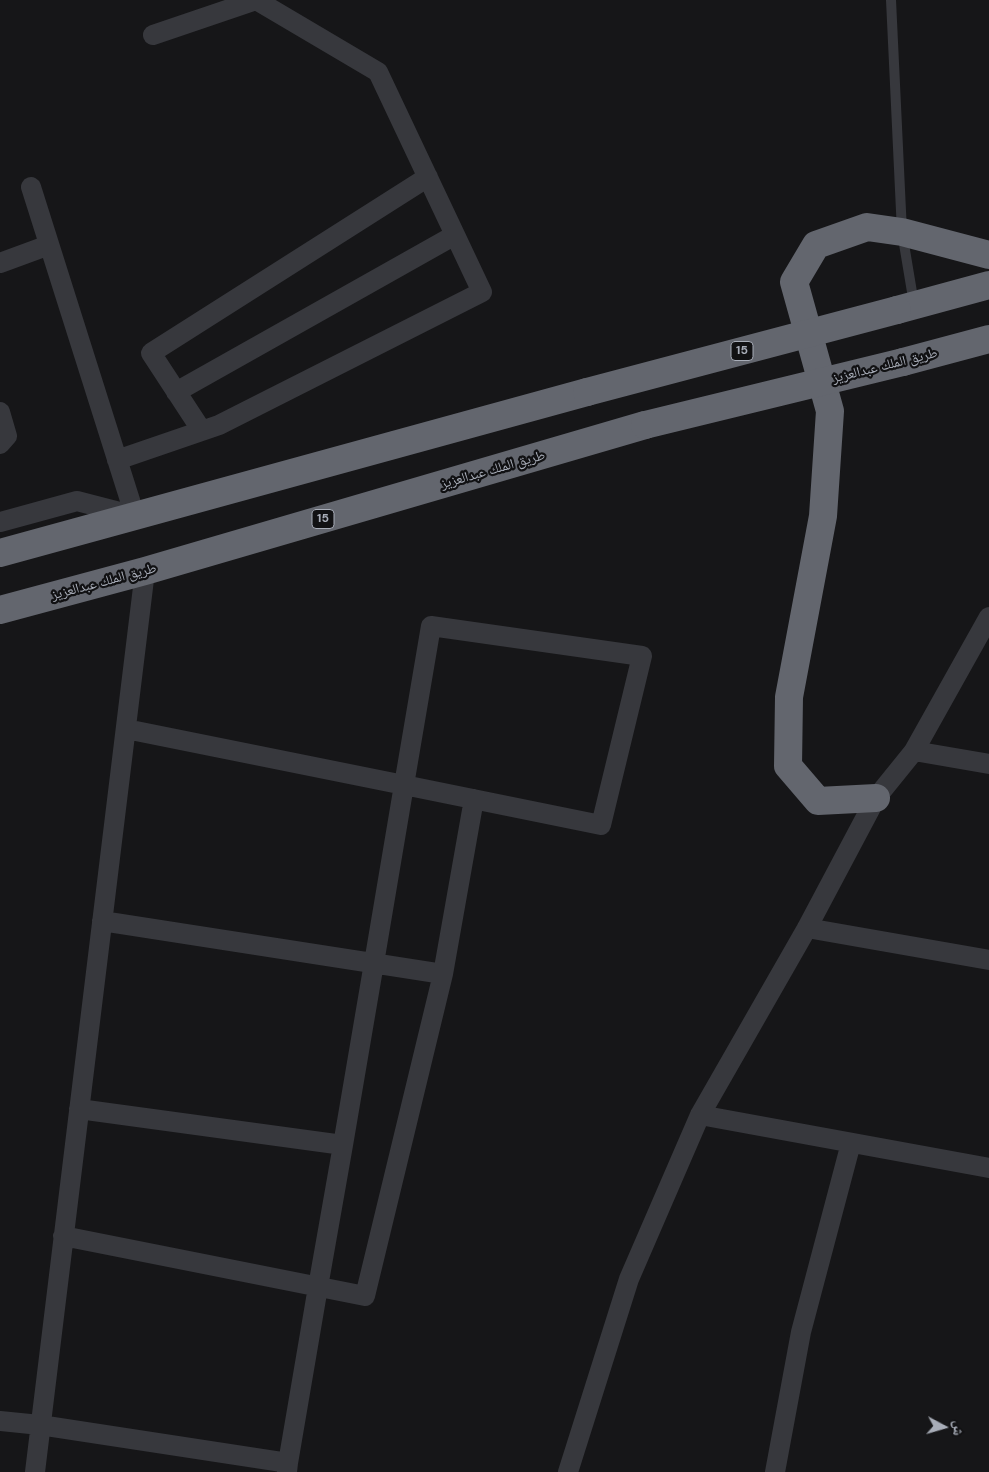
<!DOCTYPE html>
<html>
<head>
<meta charset="utf-8">
<style>
  body { margin:0 }
  #map { position:relative; width:989px; height:1472px; overflow:hidden; background:#161618; font-family:"DM Sans","Noto Naskh Arabic",sans-serif }
  canvas { display:block }
  .north { position:absolute; left:919px; top:1402px; width:50px; height:50px; -webkit-text-stroke:4px #111113; paint-order:stroke; rotate:96deg; font-size:14px; font-weight:700; line-height:20px; text-align:center; color:#a8adb8 }
  .north::after { content:''; display:block; margin:auto; width:18px; height:22px; background:#a8adb8; clip-path:polygon(50% 0,100% 100%,50% 72%,0 100%) }
</style>
</head>
<body>
<div id="map">
<canvas width="989" height="1472"></canvas>
<div class="north">ش</div>
</div>
<script>
const context = document.querySelector('canvas').getContext('2d');
context.lineJoin = 'round';
const shape = rows => new Path2D(rows.map(r => 'M' + r).join(''));
function strokePath(path, color, width, dash) { context.strokeStyle = color; context.lineWidth = width; context.lineCap = dash ? 'butt' : 'round'; context.setLineDash(dash || []); context.stroke(path); }
function write(font, color, halo, rows, align = 'center') {
  context.font = font + ' "DM Sans","Noto Naskh Arabic",sans-serif'; context.lineWidth = 4.5; context.setLineDash([]); context.textBaseline = 'middle'; context.strokeStyle = halo; context.fillStyle = color; for (const [text, x, y, turn = 0] of rows) {
    context.save(); context.translate(x, y); context.rotate((+turn || 0) * Math.PI / 180); context.textAlign = isNaN(turn) ? turn : align; if (halo) context.strokeText(text, 0, 0); context.fillText(text, 0, 0); context.restore();
  }
}
strokePath(shape([
  [891,0,902,232,914,304]
]), '#37383d', 10);
strokePath(shape([
  [31,187,135,516],
  [0,263,49,245],
  [176,392,455,235],
  [0,412,7,436,0,444],
  [202,431,151,353,428,177],
  [117,460,219,425,482,292,378,72,256,0,153,35],
  [0,522,77,501,135,516],
  [126,729,404,785,601,825,642,656,431,626,404,785,374,963,343,1145,318,1287,288,1463,287,1472],
  [914,751,989,764],
  [102,921,443,974],
  [807,928,989,960],
  [79,1109,343,1145],
  [700,1115,989,1168],
  [63,1236,365,1296,443,974,474,799],
  [0,1421,40,1425,288,1463],
  [35,1472,145,571],
  [568,1472,629,1279,700,1115,807,928,876,798,914,751,989,617],
  [775,1472,801,1332,851,1143]
]), '#37383d', 20);
strokePath(shape([
  [897,310,989,285],
  [903,362,989,339],
  [0,553,587,392],
  [0,610,145,571,645,425],
  [876,798,818,801,788,766,789,697,823,516,830,411,794,282,816,245,867,227,902,232,989,255]
]), '#63666e', 28);
strokePath(shape([
  [587,392,897,310],
  [645,425,903,362]
]), '#63666e', 28);
for (const [x, y, w] of [
  [742,351,22],
  [323,519,22]
]) { const box = new Path2D(); box.roundRect(x - w / 2, y - 9.5, w, 19, 4); context.fillStyle = '#111113'; context.fill(box); strokePath(box, '#a8adb8', 1); }
write('bold 12px', '#a8adb8', null, [
  ["15",742,351],
  ["15",323,519]
]);
write('14px', '#a8adb8', '#111113', [
  ["طريق الملك عبدالعزيز",885,366,-14],
  ["طريق الملك عبدالعزيز",493,470,-16],
  ["طريق الملك عبدالعزيز",104,582,-15]
]);
</script>
</body>
</html>
